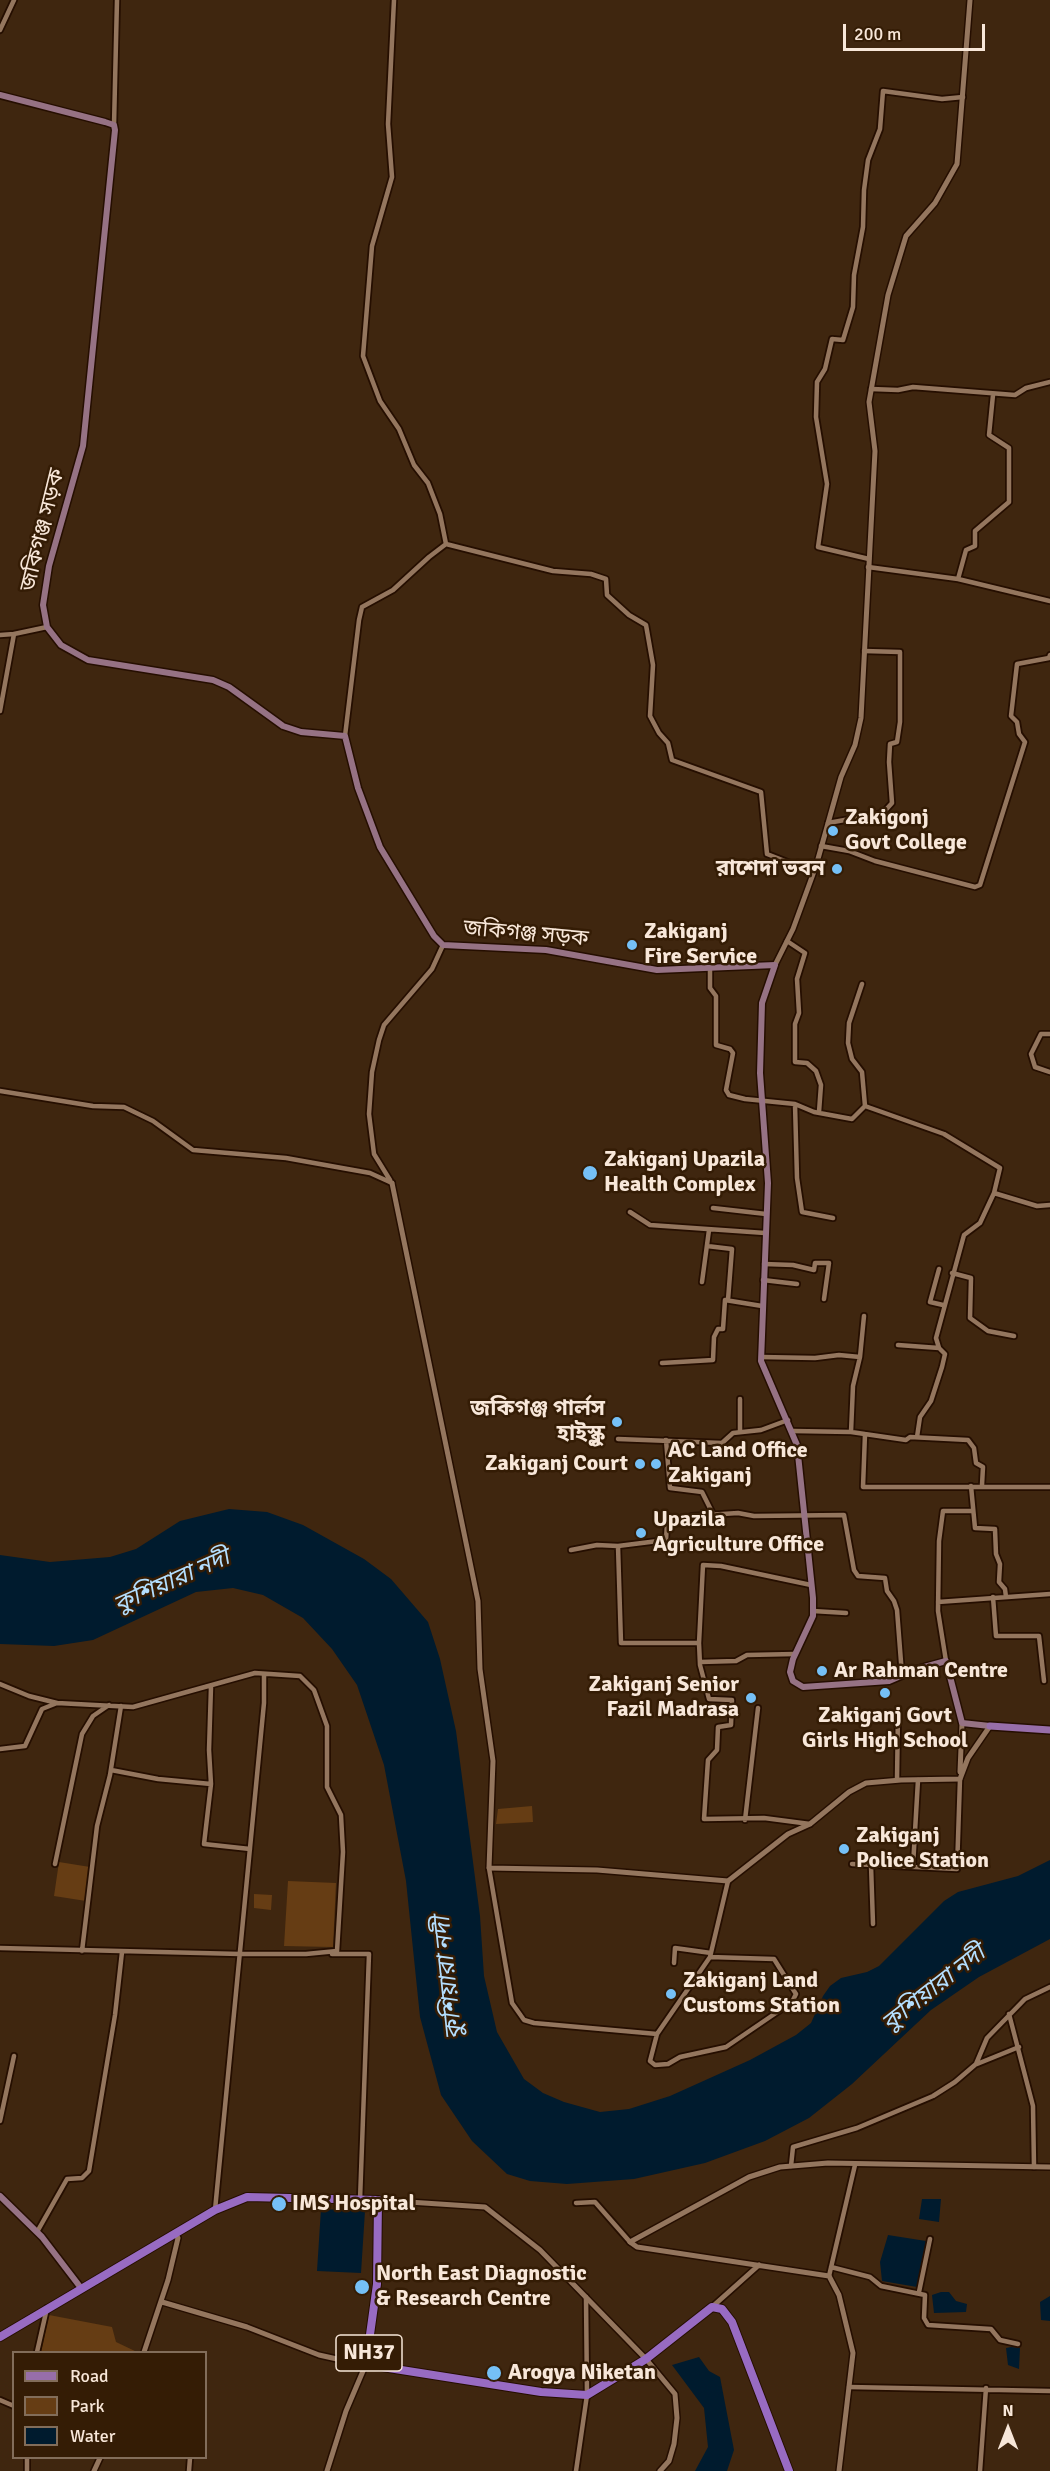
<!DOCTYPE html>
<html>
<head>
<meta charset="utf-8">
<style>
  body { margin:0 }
  #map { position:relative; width:1050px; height:2471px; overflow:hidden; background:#3f260f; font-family:Signika,sans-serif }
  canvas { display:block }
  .legend { position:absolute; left:12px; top:2351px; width:195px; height:108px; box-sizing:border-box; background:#341c05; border:2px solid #826d5a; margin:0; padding:8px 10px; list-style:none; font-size:18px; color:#f8e7d9 }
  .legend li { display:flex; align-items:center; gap:12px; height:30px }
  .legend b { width:30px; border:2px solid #826d5a }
  .north { position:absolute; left:978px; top:2399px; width:60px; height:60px; -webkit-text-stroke:4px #341c05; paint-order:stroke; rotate:0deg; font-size:16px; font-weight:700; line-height:24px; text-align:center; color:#f8e7d9 }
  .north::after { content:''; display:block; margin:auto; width:21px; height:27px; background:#f8e7d9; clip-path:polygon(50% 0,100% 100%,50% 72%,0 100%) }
  .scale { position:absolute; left:843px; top:24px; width:142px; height:27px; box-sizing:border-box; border:3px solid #f8e7d9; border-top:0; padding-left:8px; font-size:18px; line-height:21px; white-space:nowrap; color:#f8e7d9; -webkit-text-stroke:4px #341c05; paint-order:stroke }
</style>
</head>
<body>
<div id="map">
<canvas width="1050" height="2471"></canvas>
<ul class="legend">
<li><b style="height:8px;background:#976ea9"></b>Road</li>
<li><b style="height:16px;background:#663d14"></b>Park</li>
<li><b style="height:16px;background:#001b2e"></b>Water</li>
</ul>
<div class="north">N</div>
<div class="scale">200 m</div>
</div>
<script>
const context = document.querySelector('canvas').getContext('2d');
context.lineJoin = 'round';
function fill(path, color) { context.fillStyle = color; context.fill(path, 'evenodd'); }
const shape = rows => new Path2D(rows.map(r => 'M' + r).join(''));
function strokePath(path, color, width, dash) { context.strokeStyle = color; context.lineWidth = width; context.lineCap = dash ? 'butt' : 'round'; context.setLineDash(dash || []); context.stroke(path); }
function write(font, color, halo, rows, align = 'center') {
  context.font = font + ' Signika,"Noto Sans Bengali",sans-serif'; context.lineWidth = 5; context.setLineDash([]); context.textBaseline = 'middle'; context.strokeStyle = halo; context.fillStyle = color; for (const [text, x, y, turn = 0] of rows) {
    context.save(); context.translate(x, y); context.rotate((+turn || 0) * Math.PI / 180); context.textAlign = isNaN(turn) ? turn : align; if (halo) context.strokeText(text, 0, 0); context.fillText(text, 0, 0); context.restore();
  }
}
fill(shape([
  [532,1806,533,1822,496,1824,498,1809],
  [59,1862,90,1867,86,1901,54,1896],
  [288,1881,336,1883,333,1947,284,1946],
  [254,1894,272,1895,271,1910,254,1908],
  [49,2315,112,2327,116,2342,137,2352,41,2352]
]), '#663d14');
fill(shape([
  [229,1509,267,1512,303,1525,364,1559,391,1579,428,1622,440,1659,456,1731,480,1916,484,1976,497,2032,524,2079,543,2093,564,2102,600,2112,629,2109,670,2096,750,2060,796,2035,811,2023,823,1996,830,1986,841,1978,867,1972,879,1966,944,1901,958,1892,1018,1876,1050,1860,1050,1939,979,1977,931,2010,852,2084,809,2118,765,2141,705,2163,634,2179,567,2184,530,2181,507,2174,472,2141,441,2095,420,2017,406,1881,384,1765,357,1685,332,1649,303,1618,263,1595,233,1588,196,1592,93,1640,54,1646,0,1644,0,1555,50,1562,110,1557,136,1549,180,1521],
  [922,2199,941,2199,939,2222,919,2219],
  [321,2209,365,2211,361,2273,317,2271],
  [888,2235,926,2241,917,2287,882,2281,880,2262],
  [941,2292,949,2292,956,2301,967,2304,966,2312,934,2313,932,2295],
  [1050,2296,1050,2321,1041,2320,1040,2302],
  [1011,2347,1020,2348,1019,2369,1008,2365,1006,2348],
  [699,2357,709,2371,720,2377,734,2450,727,2471,695,2471,708,2447,704,2408,672,2365]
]), '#001b2e');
const minor = shape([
  [0,30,14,0],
  [114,125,117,0],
  [871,389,898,390,913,387,1015,395,1026,388,1050,382],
  [446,544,553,571,591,574,606,579,607,595,629,615,646,625,653,665,650,716,659,733,668,743,672,760,761,792,767,854,813,872],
  [869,559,818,547,827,484,816,417,817,382,825,369,832,339,843,340,853,307,854,275,863,227,864,190,868,160,880,129,883,91,942,99,963,97],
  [868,567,958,579,1050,601],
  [958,579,966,550,975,546,975,531,1009,502,1009,448,989,435,993,395],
  [0,635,14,634],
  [0,711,14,634,47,627],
  [345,736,359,620,362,607,393,590,429,557,446,544,440,514,428,483,414,465,399,429,380,401,363,356,372,246,392,177,388,124,394,0],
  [828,823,883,813,892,803,889,762,890,744,897,742,900,722,900,652,864,651],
  [821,846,849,851,875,861,975,887,980,885,1025,742,1019,734,1017,722,1011,716,1017,664,1049,658,1050,655],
  [787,941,805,953,797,979,799,1013,795,1024,795,1062,807,1063,816,1071,821,1085,819,1112],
  [710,968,710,988,716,996,716,1045,730,1049,733,1053,726,1090,729,1095,745,1099,795,1104,814,1112,852,1119,865,1106,862,1072,852,1059,848,1043,849,1023,862,984],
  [1050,1034,1041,1034,1031,1054,1035,1067,1050,1072],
  [0,1091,93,1106,124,1107,153,1121,193,1150,286,1158,370,1173,392,1183],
  [795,1104,797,1178,802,1212,833,1218],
  [865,1106,944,1134,1000,1168,994,1193],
  [390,1180,374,1154,369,1114,372,1072,379,1040,384,1025,432,969,443,945],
  [713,1208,766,1214],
  [630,1212,650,1225,765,1233],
  [707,1246,732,1249,728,1300],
  [764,1264,793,1265,814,1270,815,1263,829,1263,824,1299],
  [939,1269,930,1302,943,1305],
  [952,1273,971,1278,970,1318,988,1331,1014,1336],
  [763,1280,797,1284],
  [702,1282,709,1230],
  [898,1345,939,1348],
  [761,1357,815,1358,839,1355,860,1357],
  [662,1363,713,1360,714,1337,718,1329,723,1329,725,1300,762,1306],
  [793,1431,851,1432,906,1440,910,1437,968,1440,974,1448,976,1463,983,1467,982,1485],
  [740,1432,740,1399],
  [851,1432,853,1386,860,1357,864,1316],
  [865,1434,863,1487,1050,1487],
  [917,1437,920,1417,931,1401,942,1367,945,1354,939,1348,936,1338,964,1235,980,1223,994,1193,1037,1206,1050,1205],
  [618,1439,722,1443,733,1433,761,1430,788,1420],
  [666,1440,670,1488,702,1492,713,1514],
  [971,1486,975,1528,995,1529,996,1554,1000,1564,999,1582,1005,1589,1006,1597],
  [618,1546,666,1540,667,1523,692,1516,738,1513,754,1516,844,1515,854,1570,858,1576,885,1578,887,1591,894,1601,897,1610,902,1675],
  [571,1550,597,1545,618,1546,621,1643,699,1643],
  [993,1597,996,1636,1039,1636,1044,1681],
  [938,1602,1050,1594],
  [813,1611,846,1613],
  [946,1661,938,1611,939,1541,943,1511,972,1511],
  [700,1662,736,1661,747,1655,795,1654],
  [0,1684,29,1696,57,1703],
  [0,1749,25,1746,42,1709,57,1703,133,1707,255,1673,300,1676,314,1690,327,1726,327,1787,341,1815,343,1852,337,1951,306,1954,238,1954],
  [111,1770,158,1779,211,1784,204,1844,250,1849],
  [897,1780,898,1713],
  [211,1784,209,1750,211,1687],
  [745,1820,758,1708],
  [810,1824,764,1818,704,1819,708,1760,717,1750,718,1727,731,1725,732,1700,709,1699,700,1665,699,1643,703,1565,721,1566,811,1585],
  [55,1864,82,1734,93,1716,109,1705],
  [852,1864,957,1869,960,1779],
  [871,1865,873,1924],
  [913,1866,918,1780],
  [489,1868,512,2003,524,2020,534,2023,657,2034,710,1957,728,1881],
  [0,1948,240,1954],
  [82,1951,97,1826,110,1775,121,1706],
  [332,1954,369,1954,360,2200],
  [674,1963,675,1948,711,1953],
  [1009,2014,1033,2106,1034,2167],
  [657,2034,650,2061,655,2065,668,2064,680,2057,726,2047,792,2002,796,1994,774,1959,710,1957],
  [977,2064,1019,2047],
  [0,2121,14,2056],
  [791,2166,793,2147,857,2128,933,2096,955,2082,976,2064,987,2038,1025,1999,1050,1987],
  [576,2203,595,2202,630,2242],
  [215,2210,264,1703,264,1674],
  [37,2232,67,2179,82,2178,89,2171,115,2015,122,1952],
  [831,2267,870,2277,881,2286,925,2295,924,2318,928,2325,991,2329,1000,2340,1018,2344],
  [829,2276,855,2165],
  [919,2292,930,2239],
  [37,2352,47,2308],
  [849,2387,1050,2391],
  [0,2400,14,2406],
  [27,2458,27,2471],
  [189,2471,190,2458],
  [576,2471,587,2395,586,2297],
  [980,2471,986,2388]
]);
const tertiary = shape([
  [775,965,793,929,816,866,841,777,855,745,861,718,875,451,869,402,888,295,906,236,935,203,957,164,970,0],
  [392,1183,478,1601,480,1669,493,1761,489,1868,597,1870,728,1881,788,1834,810,1824,849,1792,866,1783,901,1780,960,1779],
  [960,1772,962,1723],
  [960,1779,968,1758,990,1726],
  [378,2200,485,2207,540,2250,646,2359,675,2394,677,2418,674,2444,669,2461,660,2471],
  [162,2302,247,2327,319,2355,364,2365],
  [712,2307,759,2265],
  [144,2352,168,2280,178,2238,176,2235],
  [94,2471,100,2458],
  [327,2471,346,2411,366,2364],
  [839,2471,853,2353,839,2295,829,2276,637,2247,630,2242,749,2177,780,2167,828,2163,1050,2167]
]);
const secondary = shape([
  [0,95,105,122,114,125,115,130,83,446,49,566,43,605,47,627,61,645,88,660,213,680,229,687,283,726,301,732,345,736,358,788,380,847,434,936,443,945,546,950,657,970,775,965,762,1003,760,1073,768,1183,761,1361,797,1445,813,1598,813,1616,793,1659,790,1672,793,1681,803,1687,889,1681,917,1669,946,1661,962,1723,990,1726],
  [0,2196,42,2237,81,2288]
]);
const primary = shape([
  [990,1726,1050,1730]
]);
const trunk = shape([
  [0,2337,215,2210,247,2197,378,2200,377,2284,368,2349,370,2362,376,2366,541,2392,587,2395,646,2359,712,2307,722,2309,732,2322,789,2471]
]);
strokePath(minor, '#250e00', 8);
strokePath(tertiary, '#250e00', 8);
strokePath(secondary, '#250e00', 9);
strokePath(primary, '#250e00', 10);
strokePath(trunk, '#250e00', 10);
strokePath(minor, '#94765e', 4.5);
strokePath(tertiary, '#94765e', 5);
strokePath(secondary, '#967284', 6);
strokePath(primary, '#976ea9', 7);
strokePath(trunk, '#986bc2', 8);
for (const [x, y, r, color] of [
  [833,831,6,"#75c0f6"],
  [837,869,6,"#75c0f6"],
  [632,945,6,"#75c0f6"],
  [590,1173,8,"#75c0f6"],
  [617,1422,6,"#75c0f6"],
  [640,1464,6,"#75c0f6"],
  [656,1464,6,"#75c0f6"],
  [641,1533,6,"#75c0f6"],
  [822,1671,6,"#75c0f6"],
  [885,1693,6,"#75c0f6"],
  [751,1698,6,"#75c0f6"],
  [844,1849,6,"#75c0f6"],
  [671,1994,6,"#75c0f6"],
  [279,2204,8,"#75c0f6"],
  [362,2287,8,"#75c0f6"],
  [494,2373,8,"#75c0f6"]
]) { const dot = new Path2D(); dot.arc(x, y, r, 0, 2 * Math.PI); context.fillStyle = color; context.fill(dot); strokePath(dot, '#341c05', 2); }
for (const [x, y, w] of [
  [369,2353,66]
]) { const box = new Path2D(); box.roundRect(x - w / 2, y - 18, w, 36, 4.5); context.fillStyle = '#341c05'; context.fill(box); strokePath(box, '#f8e7d9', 1.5); }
write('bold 21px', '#f8e7d9', null, [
  ["NH37",369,2353]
]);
write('22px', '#f8e7d9', '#341c05', [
  ["জকিগঞ্জ সড়ক",43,530,-76],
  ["জকিগঞ্জ সড়ক",526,934,5]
]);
write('bold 22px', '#f8e7d9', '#341c05', [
  ["Zakigonj",845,818],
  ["Govt College",845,843],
  ["রাশেদা ভবন",825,869,"right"],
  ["Zakiganj",644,932],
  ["Fire Service",644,957],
  ["Zakiganj Upazila",604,1160],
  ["Health Complex",604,1185],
  ["জকিগঞ্জ গার্লস",605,1409,"right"],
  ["হাইস্কুল",605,1434,"right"],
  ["AC Land Office",668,1451],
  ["Zakiganj",668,1476],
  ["Zakiganj Court",628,1464,"right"],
  ["Upazila",653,1520],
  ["Agriculture Office",653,1545],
  ["Ar Rahman Centre",834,1671],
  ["Zakiganj Senior",739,1685,"right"],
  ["Fazil Madrasa",739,1710,"right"],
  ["Zakiganj Govt",885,1716,"center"],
  ["Girls High School",885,1741,"center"],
  ["Zakiganj",856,1836],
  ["Police Station",856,1861],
  ["Zakiganj Land",683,1981],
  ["Customs Station",683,2006],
  ["IMS Hospital",292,2204],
  ["North East Diagnostic",376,2274],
  ["& Research Centre",376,2299],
  ["Arogya Niketan",508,2373]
], 'left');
write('italic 24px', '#b3defe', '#341c05', [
  ["কুশিয়ারা নদী",172,1582,-24],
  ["কুশিয়ারা নদী",449,1978,-96],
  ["কুশিয়ারা নদী",934,1989,-38]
]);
</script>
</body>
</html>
